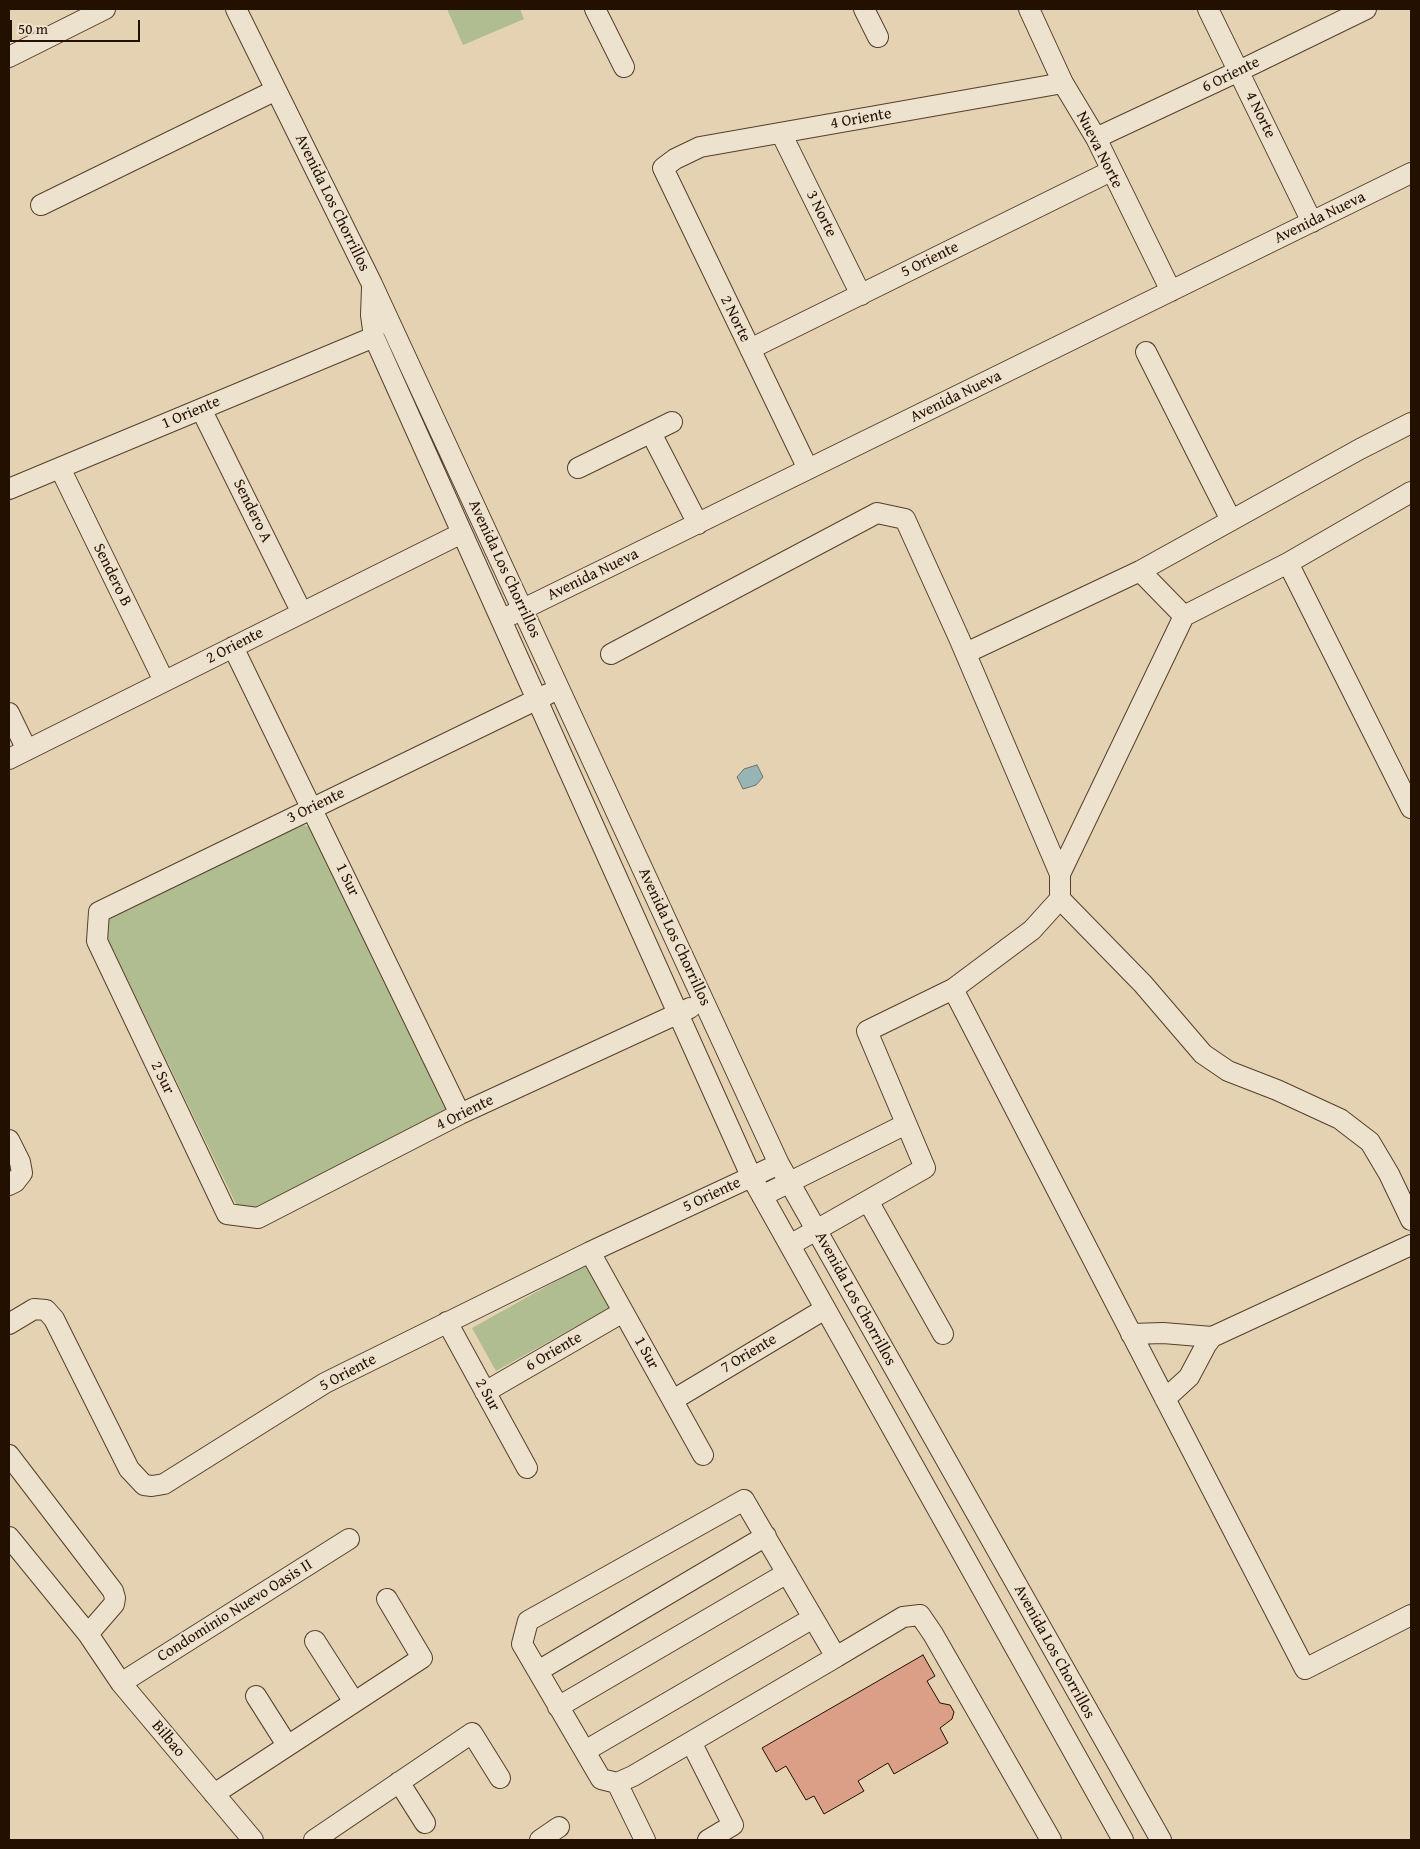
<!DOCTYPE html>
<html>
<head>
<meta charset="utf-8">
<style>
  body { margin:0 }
  #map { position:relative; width:1420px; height:1849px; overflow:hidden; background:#e4d2b2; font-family:"Gentium Book Plus",serif }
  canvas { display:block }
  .frame { position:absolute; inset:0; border:10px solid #241000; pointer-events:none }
  .scale { position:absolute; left:10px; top:20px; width:130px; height:22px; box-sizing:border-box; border:2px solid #241000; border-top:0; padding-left:6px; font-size:15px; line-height:18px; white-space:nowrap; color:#241000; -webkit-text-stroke:4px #ede2cd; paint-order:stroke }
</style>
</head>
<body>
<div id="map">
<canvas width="1420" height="1849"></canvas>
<div class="frame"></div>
<div class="scale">50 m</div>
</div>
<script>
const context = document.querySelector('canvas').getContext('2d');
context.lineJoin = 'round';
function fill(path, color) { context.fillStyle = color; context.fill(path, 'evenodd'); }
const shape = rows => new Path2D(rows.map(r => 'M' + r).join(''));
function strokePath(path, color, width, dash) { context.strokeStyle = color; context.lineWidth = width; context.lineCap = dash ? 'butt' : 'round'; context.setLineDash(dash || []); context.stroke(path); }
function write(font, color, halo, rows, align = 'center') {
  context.font = font + ' "Gentium Book Plus",serif'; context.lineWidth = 4; context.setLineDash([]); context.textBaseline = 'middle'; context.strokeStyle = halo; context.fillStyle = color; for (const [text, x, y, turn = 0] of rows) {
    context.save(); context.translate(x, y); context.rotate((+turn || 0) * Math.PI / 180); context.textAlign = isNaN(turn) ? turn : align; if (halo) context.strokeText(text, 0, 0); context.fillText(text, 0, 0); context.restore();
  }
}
fill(shape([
  [447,9,520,9,524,19,463,45],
  [300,823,313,829,447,1106,442,1118,255,1207,237,1206,106,935,106,919],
  [585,1265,609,1308,496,1371,472,1328]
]), '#afbd90');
const water = shape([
  [757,765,763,777,756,785,743,789,737,777,744,769,757,765]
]);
fill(water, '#98b5b5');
strokePath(water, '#6a736d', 1);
const building = shape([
  [923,1655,935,1676,927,1681,940,1703,950,1705,954,1712,952,1719,940,1728,948,1743,894,1774,888,1763,858,1781,864,1791,824,1814,814,1796,806,1800,786,1766,776,1772,762,1748,923,1655]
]);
fill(building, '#da9f86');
strokePath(building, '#241000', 1);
const minor = shape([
  [236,9,372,284,779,1164,1161,1840],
  [595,9,624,67],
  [864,9,878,37],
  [1029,9,1063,83,1096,138,1171,291],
  [1208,9,1312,222],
  [9,57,105,9],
  [781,133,861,295],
  [1096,138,1239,71,1366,9],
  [41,205,276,90],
  [372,288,371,315,374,337,751,1176,1123,1840],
  [750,349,1111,171],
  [1146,352,1231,520],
  [201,409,302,613],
  [651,433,698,524],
  [60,468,164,681],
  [578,468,672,422],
  [808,469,663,168,675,159,700,147,1063,83],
  [9,489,374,337],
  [1288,563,1411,808],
  [1140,571,1184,616,1288,563,1411,492],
  [511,615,1411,173],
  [233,647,460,1114],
  [966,653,1140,571,1360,449,1411,423],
  [611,654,877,513,905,519,959,638,1060,874,1060,899,1032,930,953,989,1305,1669,1411,1615],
  [548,694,99,912,97,941,227,1214,258,1218,460,1114,690,1008],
  [9,713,27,750],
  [9,759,462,533],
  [1060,874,1184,616],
  [1060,899,1143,984,1203,1054,1228,1071,1277,1090,1340,1119,1370,1142,1389,1174,1411,1220],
  [9,1140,20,1162,22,1173,15,1182,9,1185],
  [762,1196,906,1124],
  [868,1201,943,1334],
  [790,1245,925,1168,867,1031,953,989],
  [590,1252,703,1455],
  [447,1322,527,1468],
  [9,1324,34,1309,46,1310,54,1319,129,1469,144,1485,152,1486,164,1484,325,1383,590,1252,779,1164],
  [1131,1334,1163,1333,1212,1337],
  [485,1392,623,1312],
  [1165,1399,1189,1377,1206,1345,1212,1337,1411,1245],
  [673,1400,825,1309],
  [9,1455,113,1591,115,1598,114,1604,88,1634],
  [744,1500,836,1657,633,1776,617,1783,601,1779,522,1644,528,1621,744,1500],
  [9,1537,88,1634,121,1683,253,1840],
  [315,1641,354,1702],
  [836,1657,903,1617,920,1615,933,1634,1051,1840],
  [538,1671,766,1536],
  [121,1683,349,1539],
  [256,1696,287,1745],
  [558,1707,787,1573],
  [691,1742,733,1825,708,1840],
  [585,1751,813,1618],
  [399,1782,425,1823],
  [617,1783,645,1840],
  [214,1794,422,1658,387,1599],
  [314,1840,472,1733,500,1778],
  [540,1840,559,1827]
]);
strokePath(minor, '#54402c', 22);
strokePath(minor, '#ede2cd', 20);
write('16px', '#241000', '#ede2cd', [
  ["6 Oriente",1231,75,-26],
  ["4 Norte",1260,115,64],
  ["4 Oriente",861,119,-10],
  ["Nueva Norte",1099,150,63],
  ["Avenida Los Chorrillos",332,203,64],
  ["3 Norte",821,214,64],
  ["Avenida Nueva",1320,218,-26],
  ["5 Oriente",930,260,-26],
  ["2 Norte",735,319,64],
  ["Avenida Nueva",956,397,-26],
  ["1 Oriente",191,413,-23],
  ["Sendero A",252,511,64],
  ["Avenida Los Chorrillos",504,569,65],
  ["Sendero B",112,575,64],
  ["Avenida Nueva",593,575,-26],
  ["2 Oriente",235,646,-27],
  ["3 Oriente",316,806,-26],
  ["1 Sur",347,880,64],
  ["Avenida Los Chorrillos",674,937,65],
  ["2 Sur",162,1078,64],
  ["4 Oriente",465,1113,-26],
  ["5 Oriente",712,1195,-25],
  ["Avenida Los Chorrillos",855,1299,61],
  ["6 Oriente",554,1352,-30],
  ["1 Sur",646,1353,61],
  ["7 Oriente",749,1354,-31],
  ["5 Oriente",348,1373,-28],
  ["2 Sur",487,1395,61],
  ["Condominio Nuevo Oasis II",235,1611,-32],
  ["Avenida Los Chorrillos",1054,1652,61],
  ["Bilbao",168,1739,50]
]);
</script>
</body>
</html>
